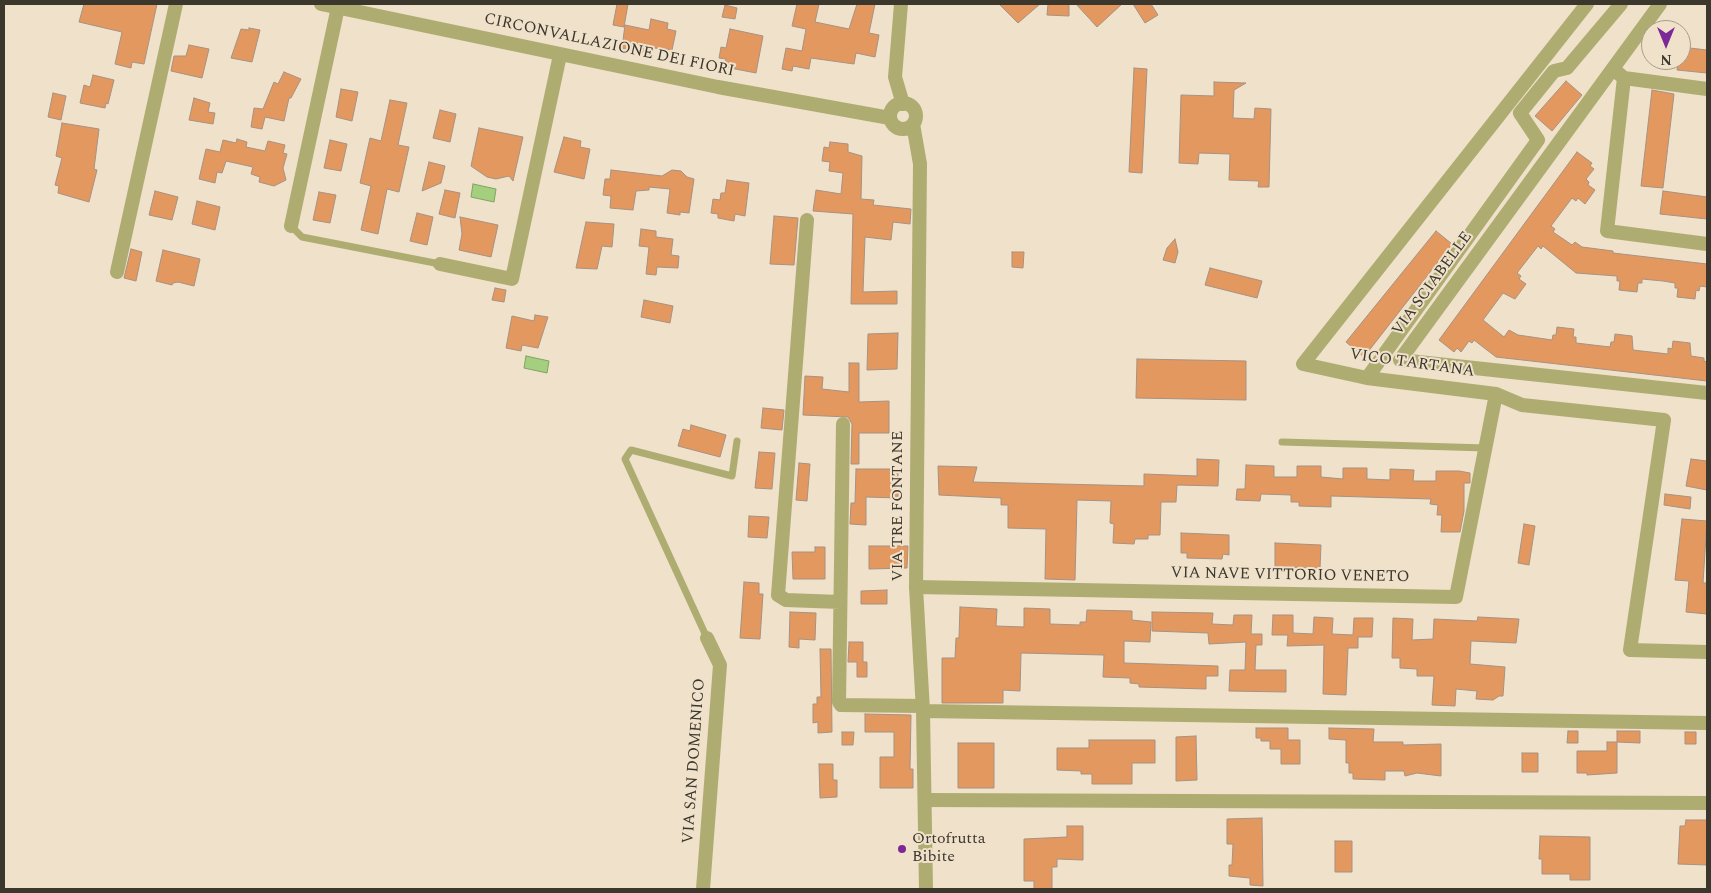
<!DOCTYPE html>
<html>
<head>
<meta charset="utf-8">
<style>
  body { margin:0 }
  #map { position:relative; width:1711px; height:893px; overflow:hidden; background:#efe1ca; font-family:Spectral,serif }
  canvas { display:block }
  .frame { position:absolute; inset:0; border:5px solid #3c372d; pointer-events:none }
  .north { position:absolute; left:1641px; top:20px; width:50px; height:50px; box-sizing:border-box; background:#efe1ca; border:1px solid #a79d8b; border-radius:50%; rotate:180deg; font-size:14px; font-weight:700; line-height:20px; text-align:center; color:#3c372d }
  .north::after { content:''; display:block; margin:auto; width:18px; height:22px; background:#7d2897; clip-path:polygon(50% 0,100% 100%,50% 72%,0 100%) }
</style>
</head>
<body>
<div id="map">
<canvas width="1711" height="893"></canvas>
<div class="frame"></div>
<div class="north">N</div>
</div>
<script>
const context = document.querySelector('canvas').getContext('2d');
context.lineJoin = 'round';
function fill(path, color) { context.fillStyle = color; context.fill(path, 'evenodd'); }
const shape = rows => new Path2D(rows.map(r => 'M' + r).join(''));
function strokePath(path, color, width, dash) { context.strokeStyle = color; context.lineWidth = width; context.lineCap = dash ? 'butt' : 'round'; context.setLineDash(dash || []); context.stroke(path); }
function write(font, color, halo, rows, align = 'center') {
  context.font = font + ' Spectral,serif'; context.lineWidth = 4; context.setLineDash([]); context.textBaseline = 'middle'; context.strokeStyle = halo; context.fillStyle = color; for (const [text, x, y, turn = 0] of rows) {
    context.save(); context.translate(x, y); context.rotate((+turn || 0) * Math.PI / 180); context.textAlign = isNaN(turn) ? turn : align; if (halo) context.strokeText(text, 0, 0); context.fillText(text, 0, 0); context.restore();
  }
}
const water = shape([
  [473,184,496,189,494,202,471,197,473,184],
  [526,356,549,361,547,373,524,368,526,356]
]);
fill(water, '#a3cf7f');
strokePath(water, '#84a166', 1);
const building = shape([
  [84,4,157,4,144,64,132,62,131,68,115,64,122,32,79,22,84,4],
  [617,4,628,4,624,27,613,25,617,4],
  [797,4,819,4,815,22,849,29,857,4,875,4,869,33,879,35,875,57,856,53,854,64,811,58,809,69,793,66,792,71,782,69,786,48,802,51,806,29,792,26,797,4],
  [999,4,1040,4,1018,23,999,4],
  [1048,4,1069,4,1069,16,1047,15,1048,4],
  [1076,4,1122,4,1097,27,1076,4],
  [1133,4,1151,4,1158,15,1145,23,1133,4],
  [725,5,737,8,735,19,722,17,725,5],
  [651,19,668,23,667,29,676,31,672,50,646,47,642,53,622,48,625,25,649,30,651,19],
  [249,28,260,30,252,62,231,58,241,29,249,30,249,28],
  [730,29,763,36,756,73,725,67,726,59,719,58,721,47,726,48,730,29],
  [189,45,209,49,202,78,171,71,174,56,186,56,189,45],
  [1681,47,1707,50,1707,73,1677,70,1678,60,1681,60,1681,47],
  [1134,68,1147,69,1142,173,1129,172,1134,68],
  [284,72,301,79,291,98,289,98,284,121,265,117,262,129,251,127,254,108,263,109,274,82,278,84,284,72],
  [93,75,114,80,108,104,106,103,105,108,80,103,84,85,90,87,93,75],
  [1566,81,1582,95,1552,131,1535,116,1566,81],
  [1214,82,1246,83,1234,90,1233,118,1254,119,1255,108,1271,109,1269,187,1258,187,1259,181,1229,180,1230,154,1199,153,1198,164,1179,163,1181,95,1214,96,1214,82],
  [341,89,358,92,352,121,336,117,341,89],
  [1652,90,1674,94,1663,188,1641,186,1652,90],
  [53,93,66,96,61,120,48,117,53,93],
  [194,98,210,103,208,112,215,113,213,124,189,120,194,98],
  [390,100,407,103,398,145,409,147,399,192,387,189,378,234,361,230,371,186,360,183,370,138,381,141,390,100],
  [440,110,456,114,450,142,433,138,440,110],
  [62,123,99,129,94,169,97,170,89,202,58,193,59,186,55,185,62,158,56,156,62,123],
  [479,128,523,137,513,181,509,176,496,179,487,177,471,166,479,128],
  [564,137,581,141,580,147,590,149,584,179,554,172,564,137],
  [237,139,247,142,246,147,265,151,268,141,285,145,283,153,287,154,283,168,286,180,274,186,259,182,260,177,251,174,253,167,226,161,222,173,217,172,215,183,199,179,206,149,220,152,223,140,236,143,237,139],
  [330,140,347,144,341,171,324,168,330,140],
  [830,142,848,144,848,152,862,156,861,199,874,200,873,205,911,209,910,224,893,222,891,240,865,237,863,292,897,291,897,304,851,304,853,214,813,211,816,190,841,194,843,173,829,171,830,162,822,161,824,147,829,148,830,142],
  [1577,152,1592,163,1590,166,1594,169,1586,179,1589,182,1588,185,1595,190,1585,204,1578,198,1576,201,1572,198,1551,226,1555,229,1553,232,1572,245,1575,242,1582,247,1613,251,1613,253,1707,264,1707,287,1700,286,1699,291,1696,290,1695,299,1677,297,1678,288,1675,288,1675,283,1663,281,1642,279,1642,283,1638,283,1637,292,1619,290,1620,281,1617,281,1617,276,1576,273,1543,246,1541,249,1538,246,1517,273,1521,276,1519,279,1526,284,1515,299,1503,293,1483,320,1504,337,1509,330,1518,335,1552,340,1553,335,1556,335,1557,327,1574,329,1573,337,1576,337,1576,343,1610,347,1611,342,1614,342,1615,334,1632,336,1633,350,1668,354,1668,348,1672,349,1673,341,1690,343,1691,356,1704,358,1704,361,1707,362,1707,381,1496,357,1474,340,1472,343,1469,341,1461,352,1457,348,1454,352,1439,340,1577,152],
  [429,162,445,166,441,183,422,191,429,162],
  [611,170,662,176,672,170,681,171,687,177,694,179,689,213,680,212,680,215,667,213,670,189,649,187,649,190,636,191,633,210,610,208,611,196,603,195,605,179,610,179,611,170],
  [727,180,749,183,745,216,735,214,734,221,718,218,718,214,711,213,713,199,720,200,721,193,725,193,727,180],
  [445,190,460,193,455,218,439,214,445,190],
  [155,191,178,197,172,220,149,215,155,191],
  [1663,191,1707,197,1707,219,1660,214,1663,191],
  [319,192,336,195,330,223,313,220,319,192],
  [197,201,220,207,215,230,192,224,197,201],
  [417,213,433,217,427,245,410,241,417,213],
  [774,216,798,218,794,265,770,264,774,216],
  [460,217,498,225,491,257,459,250,462,234,460,217],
  [586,222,614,224,612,247,602,246,597,269,576,268,586,222],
  [641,229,656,231,656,237,673,239,671,255,679,256,678,268,657,267,656,275,646,274,649,247,639,246,641,229],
  [1436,231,1452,244,1364,357,1346,342,1436,231],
  [1175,239,1178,252,1175,263,1163,260,1167,248,1175,239],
  [131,249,142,252,136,281,124,278,131,249],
  [163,250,200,259,194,286,178,282,173,283,172,285,156,281,163,250],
  [1012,252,1024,252,1023,268,1012,267,1012,252],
  [1210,268,1262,281,1257,298,1205,285,1210,268],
  [495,288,506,290,504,302,492,300,495,288],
  [644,300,673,306,670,323,641,317,644,300],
  [535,315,548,317,538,348,522,345,521,351,506,348,512,316,534,321,535,315],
  [898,333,897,369,867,370,868,334,898,333],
  [1137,359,1246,361,1246,400,1136,398,1137,359],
  [849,363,859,363,859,402,889,401,889,433,859,433,859,464,851,464,852,424,848,417,803,415,805,376,823,377,822,389,849,392,849,363],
  [763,408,784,410,782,430,761,428,763,408],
  [691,425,726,435,720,457,678,446,683,429,690,431,691,425],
  [759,452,775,453,772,489,755,488,759,452],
  [1197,459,1219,460,1218,486,1177,485,1176,502,1161,502,1160,535,1148,535,1148,539,1135,539,1134,544,1113,543,1114,524,1110,523,1111,501,1077,500,1075,580,1045,579,1046,529,1008,528,1008,505,1001,505,1001,498,939,495,938,466,977,467,973,482,1144,486,1144,474,1197,476,1197,459],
  [1691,459,1707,461,1707,490,1686,486,1691,459],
  [799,463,810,464,807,501,796,500,799,463],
  [1246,465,1274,466,1274,477,1297,477,1297,466,1321,466,1321,477,1343,479,1343,468,1367,468,1367,479,1390,480,1390,469,1414,470,1413,481,1436,481,1436,471,1459,471,1470,473,1470,483,1464,483,1464,511,1460,532,1441,532,1442,515,1437,515,1438,505,1430,504,1431,499,1331,496,1331,507,1299,506,1299,502,1291,502,1291,495,1261,494,1260,501,1236,500,1237,489,1245,489,1246,465],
  [856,469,898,469,898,498,866,497,866,525,850,524,851,503,855,503,856,469],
  [1665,494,1691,497,1690,509,1664,505,1665,494],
  [749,516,769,517,767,538,748,537,749,516],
  [1682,519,1707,521,1703,583,1707,583,1707,614,1686,612,1689,581,1675,580,1682,519],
  [1524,524,1535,526,1529,565,1518,563,1524,524],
  [1181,533,1229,535,1229,555,1223,554,1222,559,1187,558,1187,553,1181,553,1181,533],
  [1275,543,1321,545,1320,568,1275,567,1275,543],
  [869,546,908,546,907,568,869,569,869,546],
  [815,547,825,547,825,579,793,579,792,552,815,552,815,547],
  [744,582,759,583,759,594,763,594,760,639,740,638,744,582],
  [887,590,887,604,861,604,861,591,887,590],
  [960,607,997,609,996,626,1024,627,1024,608,1050,609,1050,624,1080,625,1080,622,1086,622,1087,610,1132,611,1132,620,1151,622,1150,642,1124,641,1124,663,1218,666,1218,676,1206,676,1206,689,1139,687,1139,684,1130,683,1130,678,1103,677,1104,655,1021,653,1020,691,1003,690,1003,703,942,703,942,658,955,658,956,638,959,638,960,607],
  [790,612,816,613,815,640,799,639,799,648,789,647,790,612],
  [1152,612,1213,613,1212,624,1233,625,1234,615,1252,615,1251,634,1262,634,1262,645,1256,645,1255,670,1286,670,1286,692,1229,691,1230,670,1245,670,1246,642,1209,644,1208,633,1152,631,1152,612],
  [1273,615,1293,615,1293,633,1313,634,1314,617,1333,618,1332,634,1353,635,1354,618,1373,618,1372,637,1358,637,1358,648,1348,648,1346,695,1323,694,1324,645,1287,646,1288,635,1272,635,1273,615],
  [1478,617,1519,619,1516,643,1471,641,1470,664,1505,667,1503,696,1499,696,1493,700,1476,699,1477,691,1456,689,1455,706,1432,705,1434,676,1417,676,1417,669,1400,668,1400,658,1392,658,1393,618,1413,619,1412,640,1433,639,1434,619,1477,621,1478,617],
  [849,642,863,642,863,662,867,662,867,677,857,677,857,662,848,662,849,642],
  [820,649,831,649,832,732,818,733,818,722,813,723,813,704,817,704,817,697,821,697,820,649],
  [865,714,911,715,910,769,913,769,913,788,880,788,880,757,894,757,894,732,865,732,865,714],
  [1256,728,1288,728,1288,740,1300,740,1300,764,1281,764,1281,749,1270,749,1270,741,1261,741,1261,738,1256,738,1256,728],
  [1329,728,1374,729,1373,742,1403,742,1403,745,1441,744,1441,776,1417,773,1405,776,1404,771,1385,771,1385,780,1353,779,1353,773,1349,773,1349,763,1346,763,1346,740,1329,739,1329,728],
  [1568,731,1578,731,1578,743,1567,743,1568,731],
  [1617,731,1640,731,1640,743,1617,742,1617,731],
  [842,732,854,732,853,745,842,745,842,732],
  [1685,732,1696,732,1696,744,1685,744,1685,732],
  [1196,736,1197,780,1176,781,1176,737,1196,736],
  [1089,740,1155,740,1155,763,1132,763,1132,784,1092,784,1092,774,1081,774,1081,771,1057,770,1057,748,1089,748,1089,740],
  [1607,742,1617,742,1617,773,1587,775,1587,773,1577,773,1577,751,1607,751,1607,742],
  [958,743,994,743,994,788,958,788,958,743],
  [1522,753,1538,753,1538,772,1522,772,1522,753],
  [819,764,833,764,833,780,837,780,837,797,820,798,819,764],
  [1262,818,1263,886,1250,885,1250,878,1229,876,1229,865,1232,865,1233,844,1227,844,1227,819,1262,818],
  [1686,820,1707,820,1707,865,1678,864,1680,826,1685,826,1686,820],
  [1067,826,1083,826,1083,860,1057,859,1057,867,1052,867,1052,889,1034,889,1034,881,1024,881,1024,839,1067,837,1067,826],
  [1540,836,1590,837,1590,880,1570,880,1570,874,1542,874,1542,859,1539,859,1540,836],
  [1335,841,1352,841,1352,872,1335,872,1335,841]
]);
fill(building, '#e3985f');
strokePath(building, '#a79182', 1);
strokePath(shape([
  [291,226,302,237,440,264],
  [1282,442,1486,448],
  [707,638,625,459,631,450,732,476,737,441]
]), '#aeac71', 7);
strokePath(shape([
  [1587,4,1303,364,1367,378,1496,394,1522,405,1664,420,1630,650,1707,652],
  [1660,4,1400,360,1707,393],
  [1613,69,1624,78,1607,231,1707,244],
  [1624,78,1707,89],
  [807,220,778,595,786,600,840,602],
  [291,226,338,7],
  [440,264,512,279,560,55],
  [117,272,176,4],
  [1367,378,1538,140,1520,113,1554,71,1567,68,1621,4],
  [843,424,839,702,841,705,922,706],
  [916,587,1456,597,1496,394],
  [923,711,1707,723],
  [925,800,1707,803],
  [703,889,720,665,707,638]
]), '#aeac71', 14);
strokePath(shape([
  [321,4,718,87,890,118],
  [901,4,895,77,903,104],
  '890 116a13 13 0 1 1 26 0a13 13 0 1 1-26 0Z',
  [913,124,920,164,916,587,923,711,926,889]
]), '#aeac71', 14);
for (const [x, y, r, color] of [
  [902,849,5,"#7d2897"]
]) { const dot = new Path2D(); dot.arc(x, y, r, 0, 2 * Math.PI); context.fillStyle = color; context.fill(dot); strokePath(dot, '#efe1ca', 2); }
write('16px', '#3c372d', '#efe1ca', [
  ["CIRCONVALLAZIONE DEI FIORI",609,46,12],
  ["VIA SCIABELLE",1433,284,-54],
  ["VICO TARTANA",1412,364,8],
  ["VIA TRE FONTANE",899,506,-90],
  ["VIA NAVE VITTORIO VENETO",1290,576,1],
  ["VIA SAN DOMENICO",695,761,-86]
]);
write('16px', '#3c372d', '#efe1ca', [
  ["Ortofrutta",912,840],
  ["Bibite",912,858]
], 'left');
</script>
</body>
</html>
